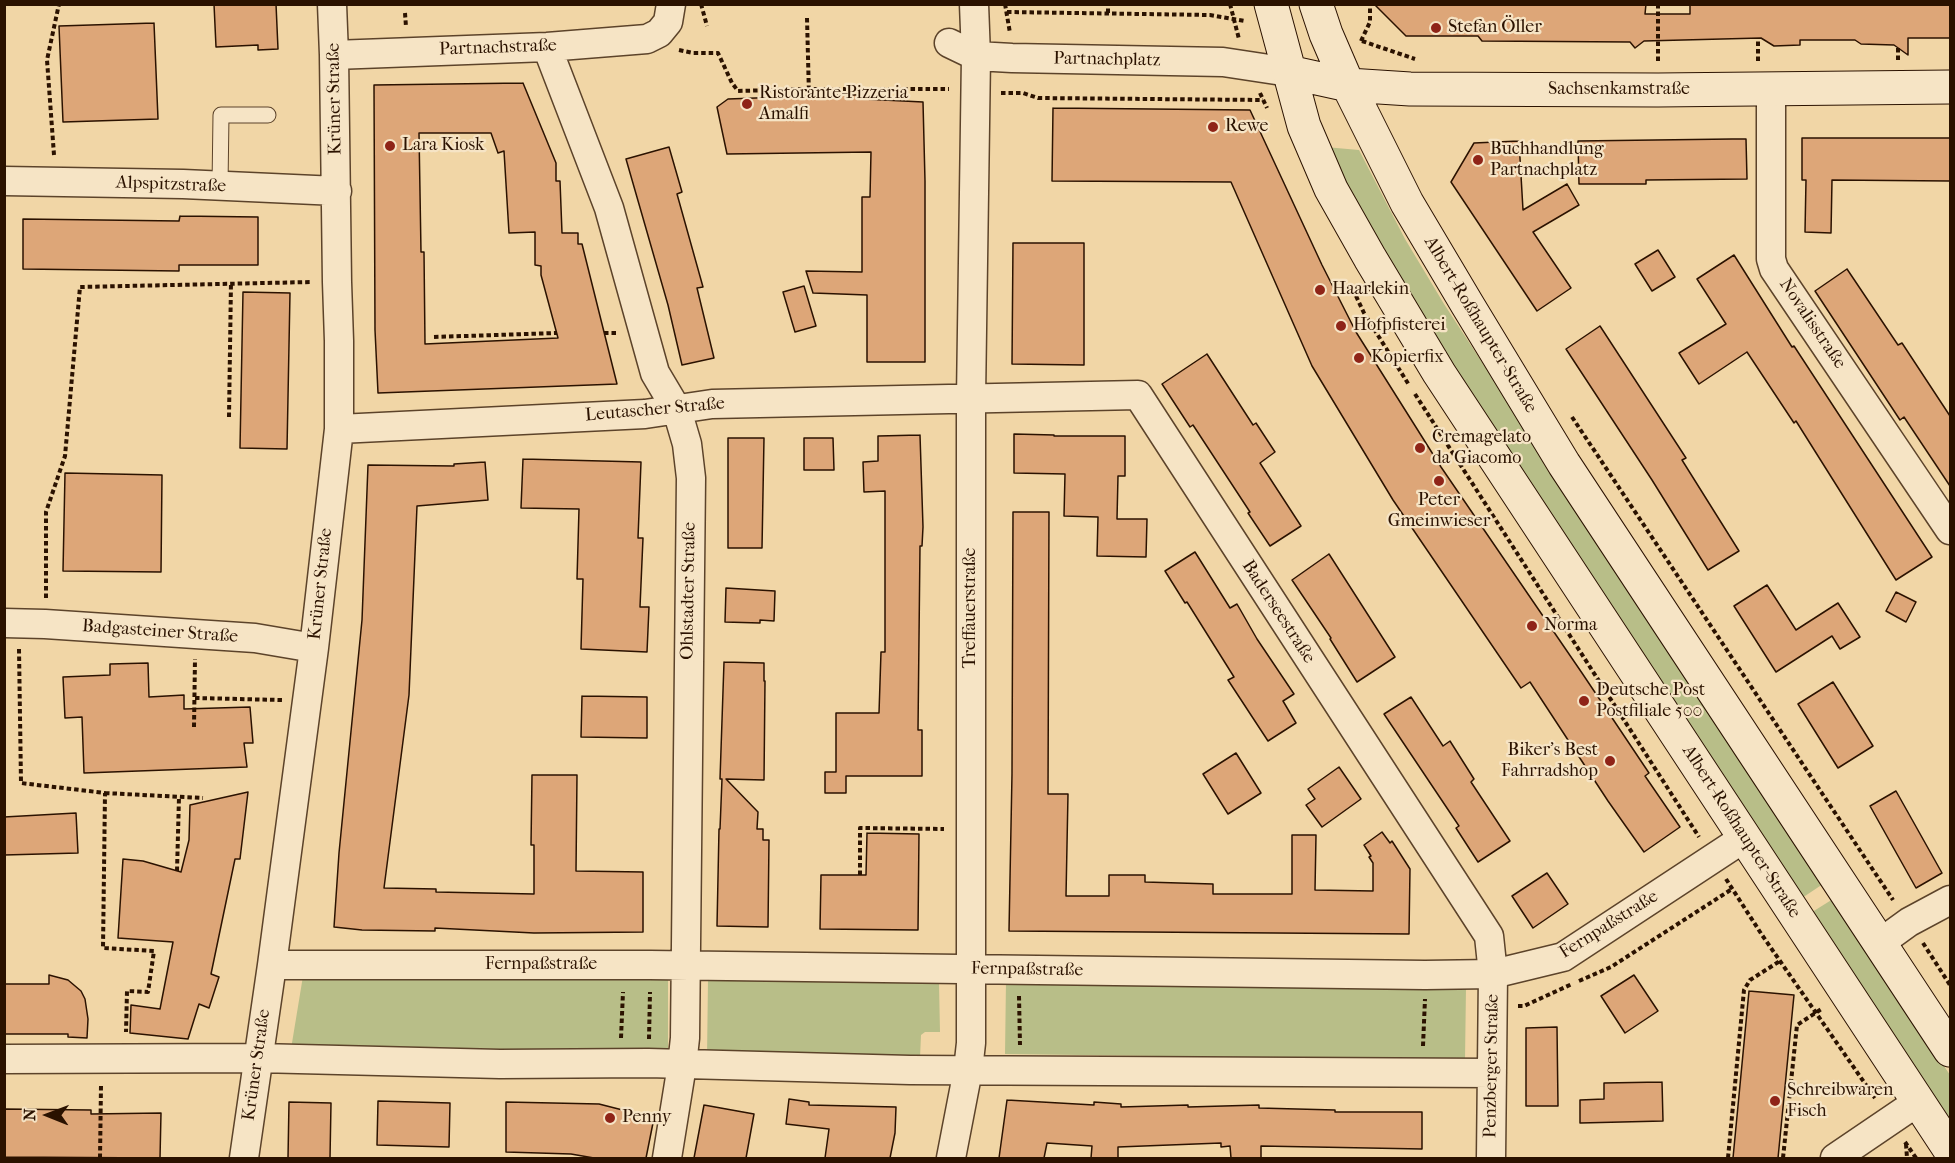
<!DOCTYPE html>
<html>
<head>
<meta charset="utf-8">
<style>
  body { margin:0 }
  #map { position:relative; width:1955px; height:1163px; overflow:hidden; background:#f1d6a6; font-family:"IM FELL French Canon",serif }
  canvas { display:block }
  .frame { position:absolute; inset:0; border:6px solid #2b1200; pointer-events:none }
  .north { position:absolute; left:18px; top:1085px; width:60px; height:60px; -webkit-text-stroke:4px #f6e4c5; paint-order:stroke; rotate:271deg; font-size:16px; font-weight:700; line-height:24px; text-align:center; color:#2b1200 }
  .north::after { content:''; display:block; margin:auto; width:21px; height:27px; background:#2b1200; clip-path:polygon(50% 0,100% 100%,50% 72%,0 100%) }
</style>
</head>
<body>
<div id="map">
<canvas width="1955" height="1163"></canvas>
<div class="frame"></div>
<div class="north">N</div>
</div>
<script>
const context = document.querySelector('canvas').getContext('2d');
context.lineJoin = 'round';
function fill(path, color) { context.fillStyle = color; context.fill(path, 'evenodd'); }
const shape = rows => new Path2D(rows.map(r => 'M' + r).join(''));
function strokePath(path, color, width, dash) { context.strokeStyle = color; context.lineWidth = width; context.lineCap = dash ? 'butt' : 'round'; context.setLineDash(dash || []); context.stroke(path); }
function write(font, color, halo, rows, align = 'center') {
  context.font = font + ' "IM FELL French Canon",serif'; context.lineWidth = 4.5; context.setLineDash([]); context.textBaseline = 'middle'; context.strokeStyle = halo; context.fillStyle = color; for (const [text, x, y, turn = 0] of rows) {
    context.save(); context.translate(x, y); context.rotate((+turn || 0) * Math.PI / 180); context.textAlign = isNaN(turn) ? turn : align; if (halo) context.strokeText(text, 0, 0); context.fillText(text, 0, 0); context.restore();
  }
}
fill(shape([
  [1325,147,1359,150,1405,239,1444,304,1823,884,1799,900,1455,374],
  [1833,899,1950,1075,1950,1128,1809,914],
  [303,976,668,979,668,1054,291,1049],
  [708,980,939,983,940,1032,925,1032,921,1035,920,1058,707,1057],
  [1006,981,1466,988,1465,1060,1005,1054]
]), '#b8be88');
const building = shape([
  [214,4,276,4,278,49,258,50,258,45,216,47,214,4],
  [1374,4,1646,4,1645,14,1690,14,1690,4,1950,4,1950,38,1908,38,1908,55,1894,45,1861,44,1855,40,1800,40,1800,45,1774,46,1761,38,1644,41,1635,48,1630,42,1482,41,1478,36,1406,36,1374,4],
  [154,23,158,119,63,122,59,26,154,23],
  [523,83,556,163,556,181,560,181,562,233,578,233,578,244,582,244,617,384,378,393,375,330,374,85,523,83],
  [419,133,491,133,498,153,504,151,509,233,535,232,535,265,541,266,541,275,558,338,425,344,424,252,421,252,419,133],
  [838,95,862,95,863,99,923,102,925,181,925,362,867,362,867,295,813,293,806,271,862,272,862,197,870,197,871,152,727,154,717,107,728,99,838,95],
  [1053,108,1250,110,1322,265,1356,332,1441,467,1582,673,1649,773,1645,776,1680,827,1644,852,1608,801,1530,682,1521,688,1393,500,1312,366,1231,182,1052,181,1053,108],
  [1802,138,1950,138,1950,181,1832,180,1831,233,1805,232,1806,180,1802,180,1802,138],
  [1732,139,1746,139,1747,179,1646,180,1646,184,1579,184,1578,141,1732,139],
  [1519,141,1523,210,1567,184,1579,205,1533,232,1571,288,1537,311,1451,182,1474,143,1519,141],
  [669,147,682,192,677,194,703,287,697,288,714,358,682,365,668,305,626,159,669,147],
  [180,216,258,217,258,265,179,265,179,271,23,269,23,219,179,221,180,216],
  [1013,243,1084,243,1084,365,1012,364,1013,243],
  [1658,250,1675,277,1652,291,1635,264,1658,250],
  [1734,255,1792,347,1794,346,1932,557,1896,580,1796,421,1794,423,1747,352,1699,384,1679,353,1726,324,1697,279,1734,255],
  [1847,269,1898,345,1902,343,1950,416,1950,486,1904,417,1900,420,1815,291,1847,269],
  [804,286,816,326,795,332,783,292,804,286],
  [243,292,290,293,287,449,240,448,243,292],
  [1600,326,1686,458,1682,460,1739,551,1708,570,1652,480,1566,349,1600,326],
  [1207,354,1253,425,1256,423,1275,452,1260,463,1301,526,1270,546,1248,513,1250,512,1193,425,1190,427,1162,384,1207,354],
  [1014,434,1054,435,1054,436,1125,436,1125,476,1118,476,1117,519,1147,519,1146,557,1097,556,1098,517,1064,516,1065,474,1014,473,1014,434],
  [920,435,923,527,922,546,920,546,918,730,922,730,922,776,846,776,846,793,825,793,825,772,836,772,836,713,879,713,881,652,885,652,885,491,864,492,863,462,878,461,878,436,920,435],
  [728,438,764,438,762,548,728,548,728,438],
  [804,438,833,438,834,470,804,470,804,438],
  [523,459,641,462,638,538,643,538,640,607,649,607,647,652,581,649,583,579,577,579,579,509,521,508,523,459],
  [485,462,488,500,417,506,409,695,384,888,436,889,436,892,534,894,534,845,531,845,532,775,577,775,576,871,643,872,643,932,534,933,435,928,435,931,362,930,334,927,339,853,362,620,368,465,454,466,454,464,485,462],
  [65,473,162,475,161,572,63,571,65,473],
  [1013,512,1049,512,1048,794,1068,794,1066,896,1109,896,1109,875,1145,875,1145,882,1213,884,1213,894,1292,894,1292,835,1316,835,1315,890,1373,891,1373,863,1369,857,1371,856,1364,845,1382,832,1390,843,1392,841,1410,869,1409,934,1009,931,1012,774,1013,512],
  [1195,552,1230,608,1237,604,1257,639,1294,694,1283,701,1296,723,1268,741,1228,680,1234,677,1187,602,1185,603,1165,571,1195,552],
  [1329,554,1395,657,1357,682,1330,639,1331,638,1292,580,1329,554],
  [1767,585,1796,630,1838,603,1860,637,1840,649,1832,636,1776,672,1734,606,1767,585],
  [726,588,775,591,774,621,760,620,760,623,725,622,726,588],
  [1896,592,1916,602,1906,622,1886,611,1896,592],
  [724,662,764,663,764,681,765,681,764,780,726,779,758,812,757,829,763,829,763,840,769,840,768,927,717,926,719,829,720,829,722,779,720,779,724,662],
  [148,663,149,697,184,695,184,709,250,707,253,743,244,743,247,767,84,773,82,717,65,718,63,677,110,675,110,664,148,663],
  [1833,682,1873,746,1838,768,1798,704,1833,682],
  [582,696,647,697,647,738,581,737,582,696],
  [1411,697,1443,746,1450,741,1474,779,1471,782,1510,841,1478,862,1456,828,1459,826,1384,714,1411,697],
  [1236,753,1261,793,1228,814,1203,774,1236,753],
  [1339,767,1361,799,1322,827,1306,805,1315,799,1308,789,1339,767],
  [1896,791,1942,873,1916,888,1870,806,1896,791],
  [248,792,240,859,235,859,211,974,219,977,209,1008,199,1004,188,1039,130,1033,131,1005,160,1009,173,942,118,938,123,859,143,861,181,872,189,840,190,805,248,792],
  [76,813,78,853,4,855,4,817,76,813],
  [867,833,919,834,918,930,820,929,821,875,866,875,867,833],
  [1547,873,1568,904,1533,928,1512,896,1547,873],
  [49,975,68,980,81,991,85,999,88,1019,87,1038,68,1037,68,1034,4,1034,4,984,49,984,49,975],
  [1634,975,1658,1011,1625,1033,1601,996,1634,975],
  [1749,991,1794,995,1778,1158,1733,1158,1749,991],
  [1557,1027,1558,1106,1526,1106,1526,1028,1557,1027],
  [1662,1082,1663,1121,1580,1123,1580,1100,1604,1099,1604,1083,1662,1082],
  [789,1099,809,1102,809,1105,896,1107,895,1133,890,1158,825,1158,829,1129,786,1124,789,1099],
  [1007,1100,1094,1105,1094,1102,1121,1104,1121,1107,1188,1105,1188,1107,1259,1105,1259,1108,1335,1110,1335,1112,1422,1112,1422,1149,1261,1146,1261,1158,1231,1158,1230,1146,1221,1147,1221,1143,1118,1147,1118,1158,1091,1158,1092,1146,1047,1143,1044,1158,999,1158,1007,1100],
  [378,1101,450,1103,449,1147,377,1145,378,1101],
  [289,1102,331,1103,330,1158,288,1158,289,1102],
  [506,1102,599,1104,654,1118,646,1158,594,1158,571,1154,506,1152,506,1102],
  [704,1105,754,1114,746,1158,694,1158,704,1105],
  [4,1109,91,1110,91,1114,161,1113,160,1158,4,1157,4,1109]
]);
fill(building, '#dda678');
strokePath(building, '#2b1200', 1.5);
const lane = shape([
  [220,186,221,115,268,115]
]);
const street = shape([
  [949,43,976,56,1012,58,1223,62,1289,72],
  [547,47,609,208,655,373,677,410,687,444,691,478,685,1038,682,1065,667,1158],
  [334,55,547,47,647,39,659,33,668,22,671,4],
  [1771,88,1771,259,1774,269,1950,530],
  [4,181,183,184,337,191],
  [339,429,645,414,712,404,1138,395,1489,936,1493,974,1491,1158],
  [4,623,45,624,255,638,314,648],
  [1880,943,1909,922,1950,900],
  [272,965,650,965,1425,975,1493,974,1563,957,1744,838],
  [4,1059,258,1058,500,1064,648,1063,910,1070,1492,1073],
  [244,1158,272,965,314,648,339,429,339,341,337,282,334,55,332,4],
  [951,1158,968,1070,971,1043,971,398,976,56,974,4],
  [1835,1158,1919,1101]
]);
const secondary = shape([
  [1271,4,1304,126,1331,189,1370,258,1439,373,1950,1150],
  [1316,4,1326,34,1348,85,1407,203,1467,304,1564,464,1950,1050],
  [1289,72,1348,85,1410,89,1658,90,1950,87]
]);
strokePath(lane, '#5c432a', 17);
strokePath(street, '#5c432a', 31);
strokePath(secondary, '#2b1200', 35);
strokePath(shape([
  [701,4,707,26],
  [1005,4,1010,33],
  [1230,4,1239,39],
  [1007,12,1210,15,1245,21],
  [405,13,406,27],
  [1108,13,1108,4],
  [807,18,809,96],
  [1361,41,1370,22,1370,4],
  [1362,41,1415,59],
  [1898,48,1898,60],
  [679,50,693,53,718,53,732,83,738,91,809,89,949,89],
  [1658,61,1658,4],
  [1758,61,1758,38],
  [1001,93,1023,93,1038,98,1263,100],
  [1260,93,1267,108],
  [54,155,47,60,59,4],
  [1356,296,1364,313,1409,385],
  [604,333,618,333],
  [434,337,557,333],
  [1415,394,1699,837],
  [229,417,231,282],
  [1572,417,1893,900],
  [46,598,46,512,65,456,80,287,312,282],
  [19,649,21,783,105,793,103,948,154,951,148,992,127,991,126,1032],
  [195,698,282,700],
  [194,727,195,659],
  [105,793,203,798],
  [177,871,179,797],
  [860,875,860,828,944,829],
  [1726,879,1762,935,1875,1098],
  [1923,943,1950,985],
  [1579,981,1611,967,1732,889],
  [1019,996,1020,1045],
  [1518,1006,1524,1006,1572,984],
  [621,1038,623,992],
  [649,1039,650,992],
  [1423,1046,1425,999],
  [1905,1142,1916,1158],
  [1906,1144,1907,1158],
  [100,1158,101,1085],
  [1728,1158,1744,990,1750,980,1780,961],
  [1783,1158,1797,1025,1823,1008]
]), '#2b1200', 4, [4.5, 3]);
strokePath(lane, '#f6e4c5', 15);
strokePath(street, '#f6e4c5', 28);
strokePath(secondary, '#f6e4c5', 33);
for (const [x, y, r, color] of [
  [1436,28,6,"#8f2418"],
  [747,104,6,"#8f2418"],
  [1213,127,6,"#8f2418"],
  [390,146,6,"#8f2418"],
  [1478,160,6,"#8f2418"],
  [1320,290,6,"#8f2418"],
  [1341,326,6,"#8f2418"],
  [1359,358,6,"#8f2418"],
  [1420,448,6,"#8f2418"],
  [1439,481,6,"#8f2418"],
  [1532,626,6,"#8f2418"],
  [1584,701,6,"#8f2418"],
  [1610,761,6,"#8f2418"],
  [1775,1101,6,"#8f2418"],
  [610,1118,6,"#8f2418"]
]) { const dot = new Path2D(); dot.arc(x, y, r, 0, 2 * Math.PI); context.fillStyle = color; context.fill(dot); strokePath(dot, '#f6e4c5', 2); }
write('18px', '#2b1200', '#f6e4c5', [
  ["Stefan Öller",1448,28],
  ["Ristorante-Pizzeria",759,94],
  ["Amalfi",759,115],
  ["Rewe",1225,127],
  ["Lara Kiosk",402,146],
  ["Buchhandlung",1490,150],
  ["Partnachplatz",1490,171],
  ["Haarlekin",1332,290],
  ["Hofpfisterei",1353,326],
  ["Kopierfix",1371,358],
  ["Cremagelato",1432,438],
  ["da Giacomo",1432,459],
  ["Peter",1439,501,"center"],
  ["Gmeinwieser",1439,522,"center"],
  ["Norma",1544,626],
  ["Deutsche Post",1596,691],
  ["Postfiliale 500",1596,712],
  ["Biker's Best",1598,751,"right"],
  ["Fahrradshop",1598,772,"right"],
  ["Schreibwaren",1787,1091],
  ["Fisch",1787,1112],
  ["Penny",622,1118]
], 'left');
write('18px', '#2b1200', '#f6e4c5', [
  ["Partnachstraße",498,48,-2],
  ["Partnachplatz",1107,60,1],
  ["Sachsenkamstraße",1619,90],
  ["Krüner Straße",335,99,-91],
  ["Alpspitzstraße",171,185,2],
  ["Novalisstraße",1812,324,56],
  ["Albert-Roßhaupter-Straße",1480,325,59],
  ["Leutascher Straße",655,410,-5],
  ["Krüner Straße",321,584,-84],
  ["Ohlstadter Straße",689,591,-89],
  ["Treffauerstraße",971,608,-90],
  ["Baderseestraße",1278,612,57],
  ["Badgasteiner Straße",160,632,4],
  ["Albert-Roßhaupter-Straße",1741,832,57],
  ["Fernpaßstraße",1609,925,-32],
  ["Fernpaßstraße",541,965],
  ["Fernpaßstraße",1027,970,1],
  ["Krüner Straße",257,1065,-82],
  ["Penzberger Straße",1492,1066,-89]
]);
</script>
</body>
</html>
